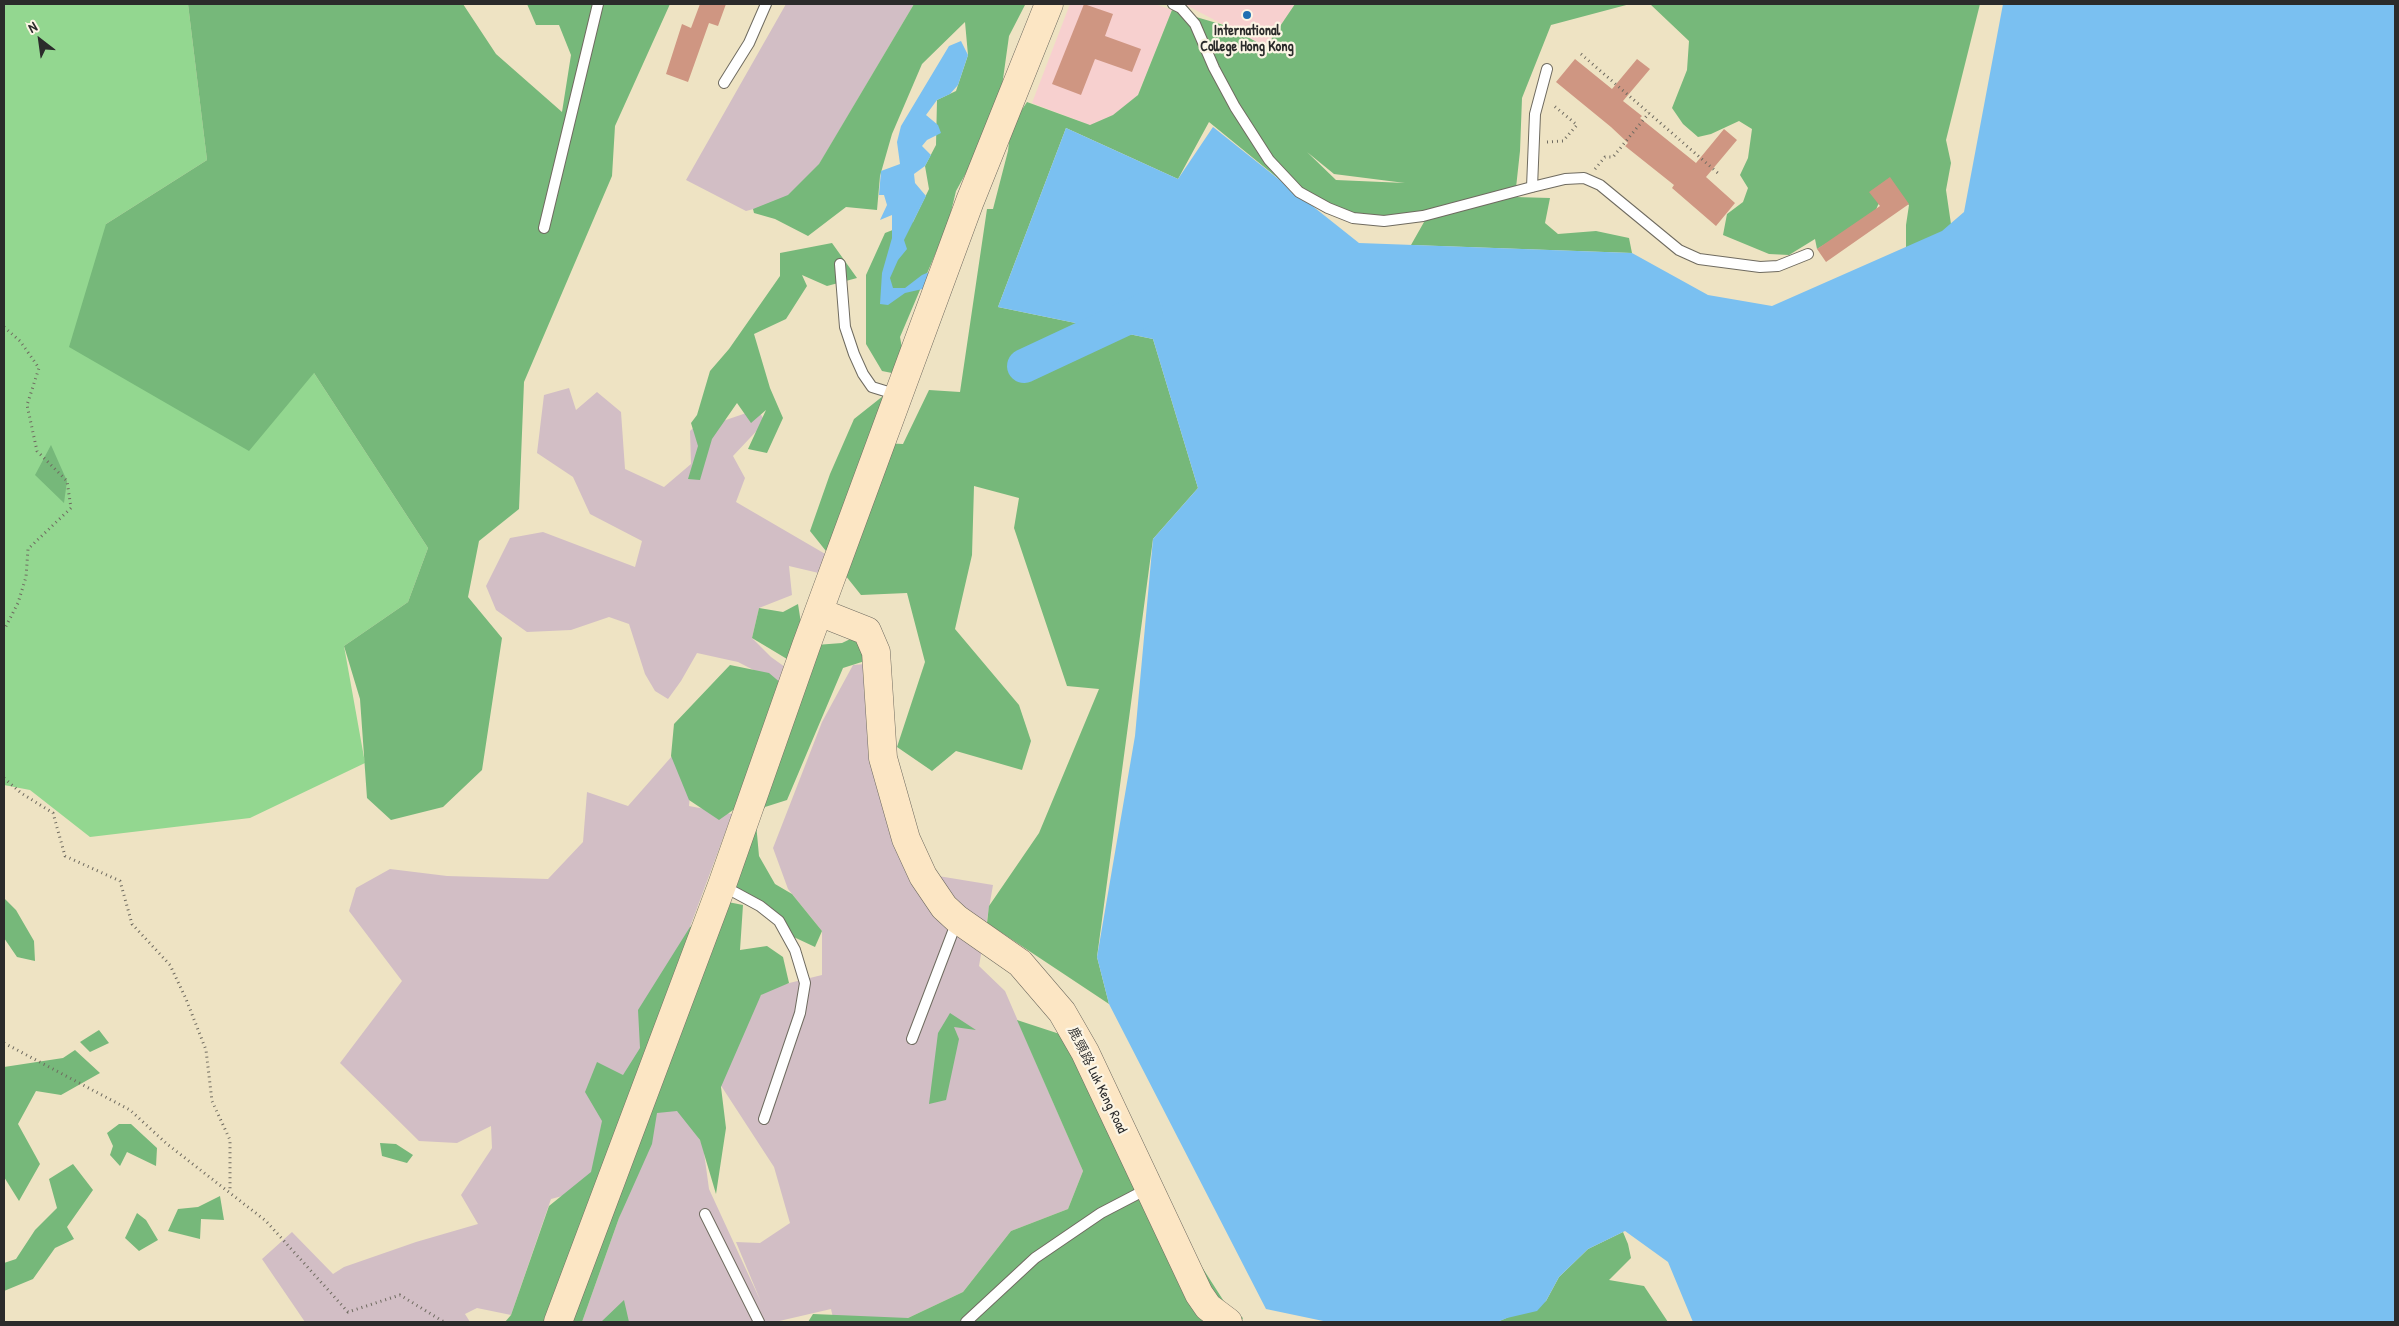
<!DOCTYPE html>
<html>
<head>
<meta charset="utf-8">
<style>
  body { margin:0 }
  #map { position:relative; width:2399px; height:1326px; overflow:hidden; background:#eee3c3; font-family:"Patrick Hand",sans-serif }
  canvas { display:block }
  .frame { position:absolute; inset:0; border:5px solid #2b2b2b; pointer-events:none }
  .north { position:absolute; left:15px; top:15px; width:50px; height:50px; -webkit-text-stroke:4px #fcf5e5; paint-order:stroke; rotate:330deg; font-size:14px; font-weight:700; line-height:20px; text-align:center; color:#2b2b2b }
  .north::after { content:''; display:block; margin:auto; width:18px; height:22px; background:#2b2b2b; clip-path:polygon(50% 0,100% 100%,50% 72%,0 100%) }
</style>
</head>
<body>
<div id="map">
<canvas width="2399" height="1326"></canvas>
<div class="frame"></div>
<div class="north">N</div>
</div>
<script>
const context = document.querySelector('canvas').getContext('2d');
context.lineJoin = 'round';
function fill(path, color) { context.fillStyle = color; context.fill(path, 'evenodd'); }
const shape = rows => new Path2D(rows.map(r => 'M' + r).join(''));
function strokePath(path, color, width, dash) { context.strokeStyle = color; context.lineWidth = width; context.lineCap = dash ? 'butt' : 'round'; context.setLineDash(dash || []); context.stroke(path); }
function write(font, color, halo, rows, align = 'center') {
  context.font = font + ' "Patrick Hand","LXGW WenKai TC",sans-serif'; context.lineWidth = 4.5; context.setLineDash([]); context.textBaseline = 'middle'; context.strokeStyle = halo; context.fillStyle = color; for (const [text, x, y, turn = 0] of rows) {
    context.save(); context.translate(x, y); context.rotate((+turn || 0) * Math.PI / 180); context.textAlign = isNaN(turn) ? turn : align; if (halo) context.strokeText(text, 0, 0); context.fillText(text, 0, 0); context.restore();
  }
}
fill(shape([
  [1070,4,1155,4,1172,10,1121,137,1032,103],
  [1184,4,1295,4,1266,47]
]), '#f7d0cf');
fill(shape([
  [786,4,914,4,814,173,781,202,746,211,686,180],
  [569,388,576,410,597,392,621,412,625,469,664,487,691,464,690,431,707,415,720,422,758,409,765,422,733,456,745,478,736,502,827,555,823,574,789,566,792,595,759,608,752,638,771,657,785,667,779,683,738,662,697,653,681,681,668,699,655,691,645,674,629,624,609,617,571,630,527,632,496,610,486,586,510,538,543,532,635,567,642,541,590,514,573,477,537,453,544,395],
  [877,663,886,777,926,874,993,885,979,966,1005,991,1083,1171,1068,1209,1011,1231,963,1292,908,1318,834,1322,831,1309,775,1322,582,1322,666,1086,703,1145,709,1189,761,1302,736,1242,760,1243,790,1223,774,1167,718,1081,729,1044,765,989,822,975,822,931,788,889,773,848,822,722,853,665],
  [695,730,689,806,732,814,593,1188,551,1199,511,1315,477,1308,465,1314,470,1322,305,1322,262,1259,292,1232,333,1274,344,1267,416,1242,478,1224,461,1195,492,1148,491,1126,457,1143,419,1141,340,1063,402,981,349,911,356,888,390,869,447,876,548,879,583,842,587,792,628,806]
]), '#d2bec5');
fill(shape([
  [4,4,188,4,207,160,106,224,314,373,428,548,408,602,344,646,365,763,250,818,90,837,30,790,4,785]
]), '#93d790');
fill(shape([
  [188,4,463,4,496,54,562,112,571,55,559,25,536,25,527,4,670,4,615,126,612,176,524,382,519,509,479,541,468,597,502,638,482,770,443,807,391,820,367,798,360,699,344,646,408,602,428,548,314,373,249,451,69,347,106,224,207,160],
  [914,4,1025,5,1009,36,998,115,956,191,948,224,900,337,907,376,882,371,866,344,866,275,885,233,913,222,929,189,925,166,936,145,937,100,956,91,968,55,965,22,922,64,892,134,880,176,877,210,846,207,808,236,775,219,754,213,753,209,788,195,819,164],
  [1295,4,1630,4,1551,25,1522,98,1520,151,1515,197,1550,198,1545,223,1558,234,1596,231,1629,238,1632,253,1411,245,1428,215,1348,215,1285,184,1209,122,1178,179,1066,128,998,307,1153,339,1198,488,1153,539,1097,957,1109,1004,987,923,989,906,1039,833,1099,689,1067,686,1014,528,1019,498,974,486,972,555,955,629,1019,705,1031,741,1022,770,956,751,932,771,897,747,925,662,907,593,861,595,810,531,830,474,854,419,883,396,882,443,903,444,929,390,960,392,987,209,993,209,1008,151,1011,126,1027,102,1090,125,1113,115,1138,95,1172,10,1227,26,1266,47],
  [1307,152,1334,174,1405,183,1336,180],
  [1650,4,1980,4,1946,140,1951,163,1946,190,1952,231,1924,254,1906,247,1906,225,1909,205,1889,190,1878,205,1870,224,1851,229,1817,249,1815,239,1789,255,1769,254,1723,235,1727,214,1743,202,1748,188,1740,175,1748,158,1752,129,1739,121,1711,134,1698,137,1683,124,1672,108,1687,70,1689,41],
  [832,243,857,278,827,286,802,275,807,286,786,319,754,334,770,388,783,418,767,453,748,449,766,410,751,423,737,403,712,439,700,480,688,479,698,446,691,423,697,415,710,371,729,349,780,276,780,253],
  [51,445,67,481,64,503,35,475],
  [798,604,803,636,787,659,752,638,759,608,783,612],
  [867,631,871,659,843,668,787,800,765,807,756,823,759,856,775,884,792,894,822,931,815,947,781,931,756,904,730,884,816,645,842,643],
  [730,665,769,673,782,684,736,808,719,820,689,800,671,756,674,724],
  [4,898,16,910,34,941,35,961,17,957,4,938],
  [728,902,743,905,740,950,767,946,783,957,789,983,761,995,721,1087,726,1128,716,1194,700,1140,677,1111,657,1113,652,1144,619,1218,582,1322,505,1322,511,1315,549,1206,591,1172,602,1121,585,1092,597,1062,623,1075,640,1048,638,1010,690,927,713,909],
  [950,1013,976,1030,954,1027,959,1039,946,1100,929,1104,938,1033],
  [1017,1020,1075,1039,1152,1189,1225,1303,1243,1318,1241,1322,808,1322,813,1314,908,1318,963,1292,1011,1231,1068,1209,1083,1171],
  [99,1030,109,1043,90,1052,80,1042],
  [75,1050,100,1073,61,1095,36,1091,18,1124,40,1164,19,1201,4,1177,4,1067,63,1058],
  [119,1124,131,1124,157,1148,156,1166,127,1152,120,1166,110,1155,113,1146,107,1133],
  [380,1143,396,1144,413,1155,407,1163,382,1156],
  [73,1164,93,1190,67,1227,74,1239,55,1248,33,1279,4,1291,4,1263,16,1259,35,1230,57,1208,49,1179],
  [220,1196,224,1220,201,1219,200,1239,168,1231,178,1209,198,1207],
  [137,1213,146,1220,158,1240,139,1251,125,1238],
  [1623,1232,1628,1244,1631,1258,1609,1280,1644,1286,1668,1322,1497,1322,1546,1301,1559,1277,1588,1249],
  [624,1300,629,1322,601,1322]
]), '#76b87a');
fill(shape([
  [2003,4,2395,4,2395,1322,1693,1322,1668,1262,1625,1231,1588,1249,1559,1277,1546,1301,1537,1311,1507,1318,1497,1322,1328,1322,1266,1309,1109,1004,1097,957,1135,736,1153,539,1198,488,1153,339,998,307,1066,128,1178,179,1213,127,1359,243,1632,253,1708,295,1772,306,1942,231,1964,212],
  [961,41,968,55,958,85,950,94,937,100,926,115,938,125,941,133,927,140,922,146,931,155,925,166,914,174,915,183,926,196,904,240,907,249,898,260,890,278,893,288,905,288,922,275,934,270,927,288,905,293,888,305,880,304,882,273,892,238,892,215,880,220,887,205,884,195,879,195,881,171,900,164,897,142,901,126,949,46]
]), '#7ac0f1');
strokePath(shape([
  [1024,366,1146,309]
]), '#7ac0f1', 34);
fill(shape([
  [700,4,726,4,718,26,709,23,688,82,666,74,682,24,691,28],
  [1084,4,1113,14,1105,36,1141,49,1132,72,1095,59,1081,95,1052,84],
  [1575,59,1612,89,1637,59,1650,69,1623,101,1642,116,1640,118,1696,163,1724,129,1737,140,1706,177,1735,203,1716,226,1672,188,1674,185,1625,146,1628,143,1611,127,1556,82],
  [1890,177,1909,204,1826,262,1817,249,1880,206,1869,192]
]), '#cf9682');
const lane = shape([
  [1173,4,1181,8,1195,24,1214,68,1235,107,1269,160,1299,192,1328,208,1353,218,1384,221,1423,216,1532,187,1565,179,1584,178,1600,185,1679,250,1699,259,1760,267,1778,266,1808,254],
  [724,83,749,43,766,4],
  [1532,187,1535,114,1547,69],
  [544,228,598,4],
  [840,264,845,327,854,354,863,374,872,387,898,395],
  [723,886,760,906,779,921,795,950,805,983,800,1013,764,1119],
  [912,1039,957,921],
  [705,1214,759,1322],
  [966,1322,1035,1258,1101,1213,1149,1188]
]);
const secondary = shape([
  [819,612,867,631,876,652,883,758,906,839,923,876,944,907,957,919,1020,963,1062,1012,1085,1052,1199,1294,1208,1307,1228,1322],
  [558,1322,722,885,806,646,970,201,1049,4]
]);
strokePath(lane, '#6f6b60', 12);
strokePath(secondary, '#6f6b60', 29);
strokePath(shape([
  [1581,54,1719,174],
  [1547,142,1563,141,1577,125,1553,105],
  [1595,169,1605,157,1613,157,1649,113],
  [4,327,20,341,39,368,27,405,37,451,67,481,71,508,28,549,26,577,18,603,4,630],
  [4,778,21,793,53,813,65,856,120,881,132,924,170,965,186,999,206,1050,212,1101,230,1140,230,1192],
  [4,1043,130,1110,167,1144,266,1221,348,1312,400,1295,444,1322]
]), '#6f6b60', 3, [1, 4]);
strokePath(lane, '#fff', 10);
strokePath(secondary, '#fce6c4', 28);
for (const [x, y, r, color] of [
  [1247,15,5,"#1f6fb2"]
]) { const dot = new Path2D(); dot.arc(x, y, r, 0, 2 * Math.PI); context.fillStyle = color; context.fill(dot); strokePath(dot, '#fcf5e5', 2); }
write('bold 14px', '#2b2b2b', '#fcf5e5', [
  ["International",1247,31],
  ["College Hong Kong",1247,47]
]);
write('14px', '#2b2b2b', '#fcf5e5', [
  ["鹿頸路 Luk Keng Road",1097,1080,64]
]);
</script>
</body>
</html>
